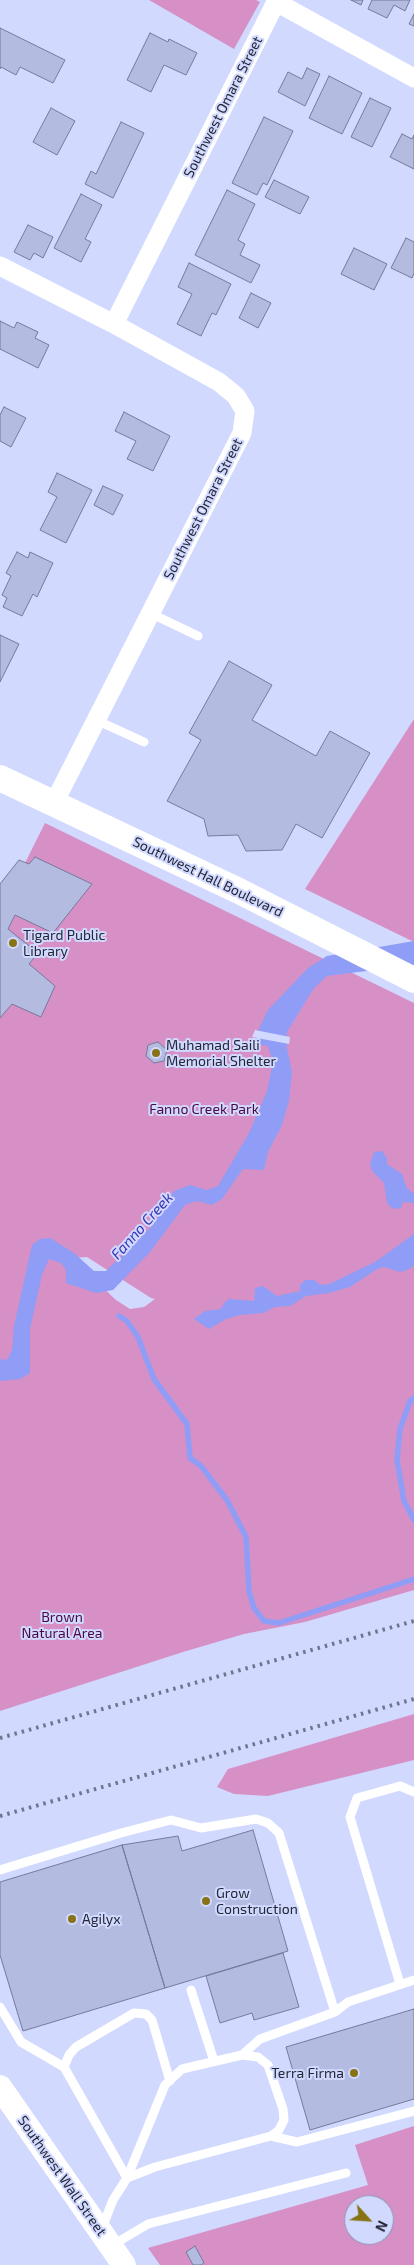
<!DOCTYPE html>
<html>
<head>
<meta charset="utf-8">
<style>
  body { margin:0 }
  #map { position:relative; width:414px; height:2265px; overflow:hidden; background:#d1d9ff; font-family:"Exo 2",sans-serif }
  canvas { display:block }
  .north { position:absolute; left:344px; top:2195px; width:50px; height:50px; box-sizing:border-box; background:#d1d9ff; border:1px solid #8b91ae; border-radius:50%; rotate:116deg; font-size:14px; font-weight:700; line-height:20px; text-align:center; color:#232634 }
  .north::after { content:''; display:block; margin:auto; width:18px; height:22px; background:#877315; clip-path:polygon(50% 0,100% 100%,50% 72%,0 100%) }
</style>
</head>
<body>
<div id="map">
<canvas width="414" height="2265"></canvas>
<div class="north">N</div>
</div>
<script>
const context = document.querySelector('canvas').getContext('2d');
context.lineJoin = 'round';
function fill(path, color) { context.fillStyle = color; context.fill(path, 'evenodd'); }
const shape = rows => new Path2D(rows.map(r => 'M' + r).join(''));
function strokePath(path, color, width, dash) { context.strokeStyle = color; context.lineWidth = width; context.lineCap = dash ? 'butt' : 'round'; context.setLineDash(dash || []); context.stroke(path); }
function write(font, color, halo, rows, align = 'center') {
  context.font = font + ' "Exo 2",sans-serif'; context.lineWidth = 4; context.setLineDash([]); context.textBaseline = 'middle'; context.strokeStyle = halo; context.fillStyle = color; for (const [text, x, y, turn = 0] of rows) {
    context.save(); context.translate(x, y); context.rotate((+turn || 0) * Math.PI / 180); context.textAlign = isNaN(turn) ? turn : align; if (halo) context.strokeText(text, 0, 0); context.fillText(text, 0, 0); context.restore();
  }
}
fill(shape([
  [149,0,256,0,260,2,234,49],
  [414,719,414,942,305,889],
  [45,823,414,1003,414,1590,305,1622,244,1634,183,1652,0,1711,0,913],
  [87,1257,151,1298,155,1299,144,1307,130,1309,116,1300,72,1258],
  [414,1714,414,1760,268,1796,234,1794,217,1787,228,1769],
  [414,2126,414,2265,160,2265,148,2248,368,2185,355,2145],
  [354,2205,384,2205,384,2235,354,2235]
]), '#d690c5');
fill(shape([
  [414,941,414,965,327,976,314,988,287,1032,287,1048,292,1072,289,1101,282,1125,268,1152,264,1170,243,1169,222,1199,212,1205,197,1201,185,1205,150,1252,113,1290,96,1293,66,1283,66,1270,61,1263,49,1259,42,1275,30,1329,30,1373,20,1379,0,1381,0,1359,7,1360,12,1350,14,1326,32,1245,40,1239,50,1238,74,1253,94,1271,106,1271,153,1225,174,1191,190,1185,207,1190,218,1186,249,1133,267,1091,273,1062,268,1046,261,1045,255,1037,268,1010,308,968,327,956],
  [382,1151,387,1158,387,1164,402,1174,407,1188,414,1194,414,1203,403,1202,401,1208,393,1209,387,1203,384,1183,372,1171,370,1164,374,1152],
  [414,1234,414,1266,407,1270,400,1272,384,1267,377,1269,350,1287,329,1293,306,1296,290,1306,275,1307,263,1313,240,1315,226,1319,209,1329,194,1319,205,1311,221,1309,224,1303,229,1299,254,1301,255,1288,263,1286,277,1296,300,1291,300,1285,305,1280,314,1280,321,1285,329,1284,375,1262]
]), '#8f9df7');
fill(shape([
  [255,1030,290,1037,289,1044,252,1037]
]), '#d1d9ff');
strokePath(shape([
  [119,1316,127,1321,138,1337,154,1379,187,1424,190,1458,201,1466,227,1500,246,1537,249,1591,254,1608,264,1621,279,1623,414,1579],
  [414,1398,410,1401,400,1429,397,1460,404,1501,414,1520]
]), '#8f9df7', 5.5);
const building = shape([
  [351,0,363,0,361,5,351,0],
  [372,0,410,0,405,11,394,5,387,18,368,9,372,0],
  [414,14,414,26,409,24,414,14],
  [0,28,65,60,53,83,20,67,16,75,1,67,0,69,0,28],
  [150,33,168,42,169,39,197,53,186,75,164,65,151,92,127,80,150,33],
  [307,68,320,74,305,106,278,92,288,72,302,79,307,68],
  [329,76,362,93,342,134,309,118,329,76],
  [370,98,391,108,372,147,351,137,370,98],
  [51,108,75,121,57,155,33,142,51,108],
  [264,117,293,131,267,185,263,183,257,195,232,183,264,117],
  [121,122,144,133,113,198,85,184,91,171,96,174,121,122],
  [402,134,412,139,414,135,414,169,390,157,402,134],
  [274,180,309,197,300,214,265,197,274,180],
  [227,190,255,204,238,240,245,244,240,255,260,265,251,283,195,255,227,190],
  [81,194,102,205,85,239,91,242,81,262,54,248,81,194],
  [28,225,53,237,43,258,34,253,30,260,14,252,28,225],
  [406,238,414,242,414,273,412,278,391,268,406,238],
  [354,248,387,264,374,290,341,274,354,248],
  [189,263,231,284,216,315,212,313,201,336,177,324,192,294,178,287,189,263],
  [251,293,271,303,258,328,239,318,251,293],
  [0,321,14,328,17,322,38,332,35,338,49,345,38,368,0,349,0,321],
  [4,407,26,418,11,447,0,441,0,415,4,407],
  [124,412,170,436,153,471,127,459,136,441,115,431,124,412],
  [57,473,92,490,66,543,40,530,57,497,48,492,57,473],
  [103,486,123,495,113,515,94,505,103,486],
  [17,552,28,558,30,552,53,563,37,597,33,594,22,616,3,607,7,598,2,595,11,576,6,573,17,552],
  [0,635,19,644,0,682,0,635],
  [229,661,272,685,252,720,316,756,330,731,370,753,322,838,296,824,282,850,246,851,238,835,208,836,204,819,167,801,201,740,189,733,229,661],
  [35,857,92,884,53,933,15,915,8,929,38,953,29,964,55,986,41,1017,12,1004,0,1018,0,884,19,860,29,864,35,857],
  [158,1042,167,1050,164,1061,154,1063,146,1056,148,1045,158,1042],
  [253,1830,288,1951,165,1988,122,1845,178,1836,182,1851,253,1830],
  [122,1845,165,1988,23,2031,0,1955,0,1882,122,1845],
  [283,1953,299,2007,254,2020,252,2013,220,2023,206,1976,283,1953],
  [414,2009,414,2099,310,2130,286,2047,414,2009],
  [195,2246,204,2263,201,2265,193,2265,186,2252,195,2246]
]);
fill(building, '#b4bbe0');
strokePath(building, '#747b9c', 1);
strokePath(shape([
  [150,613,198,636],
  [96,720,144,742],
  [0,1870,121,1833,171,1820,201,1828,256,1819,268,1823,279,1833,335,2012,260,2039,242,2055],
  [400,1984,350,1817,357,1798,400,1786,414,1792],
  [191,1990,214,2061],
  [0,2007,21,2042,64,2067],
  [335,2012,348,2002,414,1980],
  [271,2136,297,2142,414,2111],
  [127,2178,64,2067,69,2055,76,2047,134,2013,146,2014,152,2020,170,2081],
  [102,2228,113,2200,127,2178,155,2167,271,2136,279,2130,284,2120,283,2109,268,2065,258,2057,242,2055,182,2069,165,2085,127,2178],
  [111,2246,148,2224,346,2173]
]), '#fff', 9);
strokePath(shape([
  [276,2,414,78],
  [0,266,114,324,219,382,236,396,245,411,242,433,54,803],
  [114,324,277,0]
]), '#fff', 19);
strokePath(shape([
  [0,2087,124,2265]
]), '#fff', 24);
strokePath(shape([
  [0,778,239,891,414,980]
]), '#fff', 26);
strokePath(shape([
  [0,1738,414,1621],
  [0,1816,414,1699]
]), '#6f758d', 4, [2.5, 5]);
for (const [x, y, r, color] of [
  [13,943,5,"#877315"],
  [156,1053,5,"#877315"],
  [206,1901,5,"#877315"],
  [72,1919,5,"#877315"],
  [354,2073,5,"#877315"]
]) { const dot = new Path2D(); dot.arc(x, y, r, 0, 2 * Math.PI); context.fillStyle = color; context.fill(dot); strokePath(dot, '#d1d9ff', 2); }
write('14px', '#232634', '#d1d9ff', [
  ["Southwest Omara Street",223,107,-63],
  ["Southwest Omara Street",203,509,-63],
  ["Southwest Hall Boulevard",208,877,26],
  ["Southwest Wall Street",62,2176,55]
]);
write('14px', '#232634', '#d1d9ff', [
  ["Tigard Public",23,935],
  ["Library",23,951],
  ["Muhamad Saili",166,1045],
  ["Memorial Shelter",166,1061],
  ["Grow",216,1893],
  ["Construction",216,1909],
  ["Agilyx",82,1919],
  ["Terra Firma",344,2073,"right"]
], 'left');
write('14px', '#4b0740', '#d1d9ff', [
  ["Fanno Creek Park",204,1109],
  ["Brown",62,1617],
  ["Natural Area",62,1633]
]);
write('italic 15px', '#3a35b6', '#d1d9ff', [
  ["Fanno Creek",142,1226,-48]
]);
</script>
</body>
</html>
